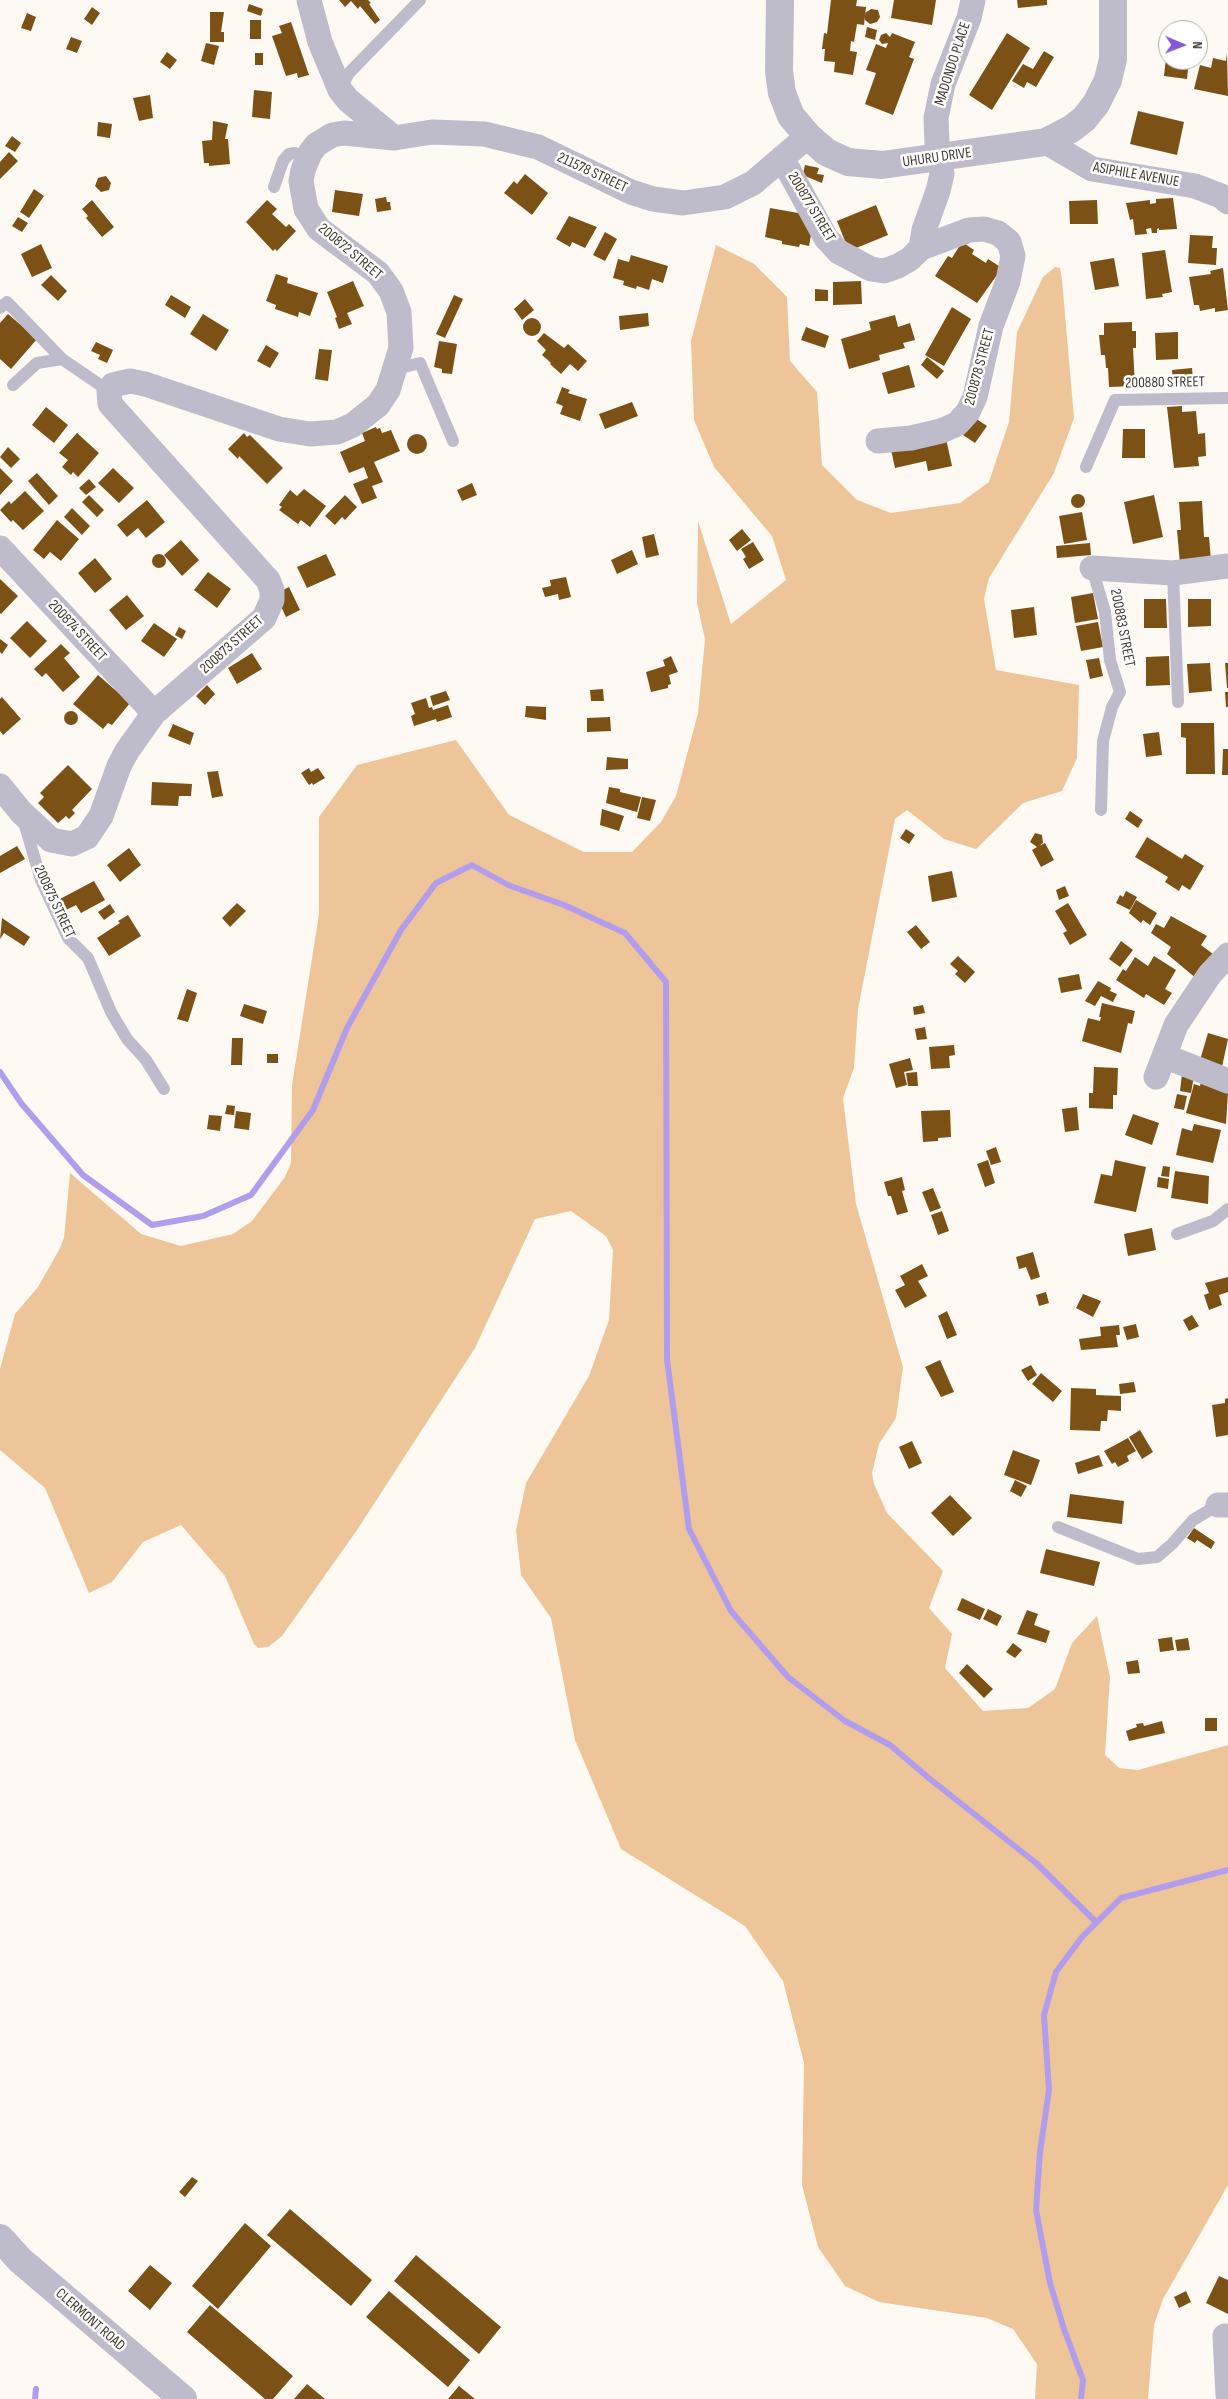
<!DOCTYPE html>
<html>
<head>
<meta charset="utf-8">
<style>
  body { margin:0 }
  #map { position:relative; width:1228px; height:2399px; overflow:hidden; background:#fef9f3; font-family:"Sofia Sans Condensed",sans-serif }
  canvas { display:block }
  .north { position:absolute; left:1158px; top:20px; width:50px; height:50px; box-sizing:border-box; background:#fff; border:1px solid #b4b0ac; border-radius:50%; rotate:91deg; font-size:14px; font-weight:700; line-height:20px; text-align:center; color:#443a2f }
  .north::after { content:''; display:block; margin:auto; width:18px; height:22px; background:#835ad4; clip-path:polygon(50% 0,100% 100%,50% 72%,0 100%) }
</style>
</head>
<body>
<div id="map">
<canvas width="1228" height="2399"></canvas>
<div class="north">N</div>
</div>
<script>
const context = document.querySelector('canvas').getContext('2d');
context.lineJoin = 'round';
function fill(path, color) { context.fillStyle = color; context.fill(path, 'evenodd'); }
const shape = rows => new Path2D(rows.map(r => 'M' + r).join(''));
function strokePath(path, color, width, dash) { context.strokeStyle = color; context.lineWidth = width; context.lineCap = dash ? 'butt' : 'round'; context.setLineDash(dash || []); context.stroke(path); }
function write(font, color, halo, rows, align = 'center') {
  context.font = font + ' "Sofia Sans Condensed",sans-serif'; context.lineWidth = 5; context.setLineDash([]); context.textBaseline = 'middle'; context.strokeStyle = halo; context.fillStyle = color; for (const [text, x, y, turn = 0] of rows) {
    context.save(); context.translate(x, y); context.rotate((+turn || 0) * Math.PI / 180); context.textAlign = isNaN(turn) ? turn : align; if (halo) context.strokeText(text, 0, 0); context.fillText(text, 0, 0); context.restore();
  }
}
fill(shape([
  [716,245,754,264,787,297,790,361,817,392,822,465,857,500,891,513,960,503,989,482,1009,422,1017,332,1043,277,1055,267,1060,268,1062,280,1074,418,1054,473,989,578,984,599,996,670,1079,685,1077,758,1062,791,1023,803,976,849,944,839,907,810,895,819,858,1009,854,1068,843,1098,856,1204,903,1367,896,1418,879,1444,872,1473,874,1484,887,1513,943,1571,929,1608,952,1634,945,1668,983,1711,1028,1708,1055,1689,1072,1643,1097,1616,1110,1677,1105,1755,1119,1768,1138,1770,1228,1745,1228,2185,1163,2299,1154,2325,1148,2399,1035,2399,1037,2364,1013,2329,987,2318,879,2302,845,2286,818,2247,802,2185,804,2063,783,1981,745,1926,621,1849,575,1740,551,1618,521,1575,516,1530,526,1483,589,1376,609,1320,613,1250,606,1236,571,1211,535,1219,475,1348,357,1530,282,1636,268,1647,258,1648,254,1644,225,1576,181,1525,143,1542,112,1582,89,1593,45,1488,0,1450,0,1369,15,1314,38,1287,59,1250,64,1238,70,1173,141,1234,181,1246,233,1234,252,1221,285,1177,291,1163,292,1085,319,914,319,817,357,765,456,740,509,815,584,852,632,852,661,822,676,796,698,713,705,639,697,603,698,521,731,624,786,580,772,536,714,467,694,420,691,341]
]), '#eec598');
strokePath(shape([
  [0,1072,21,1103,83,1175,152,1225,203,1216,251,1195,313,1110,347,1028,401,930,436,883,472,865,508,885,564,905,625,933,666,982,667,1359,689,1529,731,1611,788,1677,845,1721,890,1745,930,1779,1036,1863,1096,1922],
  [35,2399,36,2389],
  [1081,2399,1083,2380,1064,2329,1050,2283,1036,2210,1040,2152,1049,2090,1044,2015,1056,1972,1082,1937,1121,1898,1228,1870]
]), '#b29ded', 6);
fill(shape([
  [339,0,368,0,371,3,369,4,380,20,375,24,360,6,358,9,351,1,345,7],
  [831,0,857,0,856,6,866,7,864,25,857,24,854,42,851,41,850,51,857,52,853,75,834,72,835,62,824,61,825,49,822,49,824,33,827,34],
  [894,0,936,0,932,25,891,18],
  [1017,0,1047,0,1047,5,1018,8],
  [249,4,263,9,261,16,247,11],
  [92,7,100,13,92,25,84,19],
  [871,9,878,10,880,17,877,22,870,24,865,20,865,13],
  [210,12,224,12,221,32,224,32,224,42,210,42],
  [27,13,36,17,31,31,21,28],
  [250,20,261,20,261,39,250,39],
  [291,22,309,75,298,78,297,73,286,76,272,36,282,33,279,26],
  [867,27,877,30,875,40,865,37],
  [886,33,890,37,892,33,915,42,909,57,914,59,893,115,865,104,876,73,866,70,876,44,886,48,888,43,882,44,879,40,881,35],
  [1007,33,1030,48,992,110,969,95],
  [71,37,82,41,77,53,66,49],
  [206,43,219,46,214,65,201,61],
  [1167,49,1168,60,1189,60,1187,79,1164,76],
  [1044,51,1054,57,1036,87,1027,82,1024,88,1012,81,1023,64,1033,69],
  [167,52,177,60,170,69,160,62],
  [255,53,263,53,263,65,255,65],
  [1227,53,1228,96,1194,89,1200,65,1211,68,1213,58,1226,61],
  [254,90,272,92,270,119,252,117],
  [150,95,153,118,139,121,133,98],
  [1138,111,1184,122,1177,155,1130,144],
  [213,121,228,124,225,139,228,139,230,164,209,166,209,163,204,163,202,141,212,140],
  [98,122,112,124,110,138,97,136],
  [12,136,21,143,15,152,5,146],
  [9,152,18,161,0,179,0,162],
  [805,165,819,168,817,174,824,175,822,183,805,176,803,174],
  [525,174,548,193,532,215,504,193,514,181,517,184],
  [106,176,111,183,109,190,101,192,95,186,98,178],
  [34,189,44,196,29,218,20,212],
  [335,190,363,194,359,216,332,212],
  [386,197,387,202,390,202,391,210,377,212,375,199],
  [1173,198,1177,229,1159,230,1159,228,1157,229,1157,233,1152,233,1151,228,1146,229,1147,234,1135,235,1133,219,1130,220,1126,203,1150,200,1150,204,1156,203,1156,199],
  [92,200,114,227,102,237,86,218,88,216,82,209],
  [267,200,277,209,272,214,286,227,289,224,296,231,277,251,275,249,273,251,246,222],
  [1097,200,1098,224,1070,224,1069,201],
  [876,205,888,235,849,251,837,221],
  [770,208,804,214,813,224,809,246,800,244,799,247,782,244,782,241,765,237],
  [569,216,597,227,585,248,572,242,570,247,556,239],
  [18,217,28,223,22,232,12,226],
  [605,232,617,239,605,261,593,255],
  [1190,235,1213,236,1212,248,1217,248,1216,265,1188,263],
  [962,242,974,250,972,254,986,263,988,259,1002,268,977,303,935,276,948,256,952,258],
  [41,244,52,268,32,277,21,254],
  [1165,250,1172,292,1162,294,1163,297,1146,299,1142,253],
  [631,255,668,266,663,283,652,279,649,290,637,286,636,289,623,285,624,281,613,278,618,259,629,262],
  [1114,258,1119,286,1095,290,1090,262],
  [1223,268,1228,310,1215,312,1215,308,1200,311,1199,305,1194,305,1189,277,1211,274,1210,271],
  [276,274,288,278,287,283,318,293,310,316,299,312,298,317,275,309,276,305,266,301],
  [51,275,67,291,58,301,41,285],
  [353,281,364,306,347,313,352,324,339,329,335,318,337,317,327,292],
  [861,281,862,304,833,305,833,282],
  [815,289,828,290,828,301,815,301],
  [171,295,191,307,185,318,165,305],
  [454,295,463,299,445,338,436,334],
  [525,299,534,310,522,320,514,309],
  [952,307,971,319,944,366,925,355],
  [648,313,649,326,620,330,619,316],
  [8,314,37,339,11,369,0,359,0,323],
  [203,314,229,330,216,351,190,334],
  [895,315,898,327,910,323,915,340,903,343,905,348,879,355,880,360,849,369,841,339,871,330,869,322],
  '523 327a9 9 0 1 1 18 0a9 9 0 1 1-18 0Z',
  [1132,322,1132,331,1136,331,1136,348,1133,348,1135,386,1109,387,1108,368,1106,368,1105,355,1101,355,1099,335,1104,335,1104,323],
  [806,327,829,336,825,348,801,340],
  [1178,332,1178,359,1156,360,1155,333],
  [544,333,564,348,568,344,587,361,578,371,570,364,561,374,550,364,551,363,542,355,546,350,537,341],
  [439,341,457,344,452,374,442,373,442,369,434,367],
  [96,342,113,350,107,363,98,359,100,355,91,351],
  [266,345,279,353,270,368,257,361],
  [319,349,332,350,328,381,315,379],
  [927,357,944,371,937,379,921,365],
  [909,365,915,387,888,394,882,373],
  [1192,368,1193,380,1173,383,1172,370],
  [562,387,570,390,568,393,587,399,580,421,560,414,563,406,556,403],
  [632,402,638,416,605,429,599,414],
  [1182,406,1182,412,1196,411,1198,434,1205,433,1206,456,1198,457,1199,466,1174,468,1167,407],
  [46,407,68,425,54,443,32,425],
  [975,418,987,426,975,443,963,435],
  [376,427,377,429,380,428,382,433,391,430,400,451,374,462,383,482,372,486,377,498,362,504,353,484,368,478,364,467,349,473,340,452,365,441,362,433],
  [1123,429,1145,429,1145,458,1122,458],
  [77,433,99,453,78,477,73,472,71,475,62,467,68,460,59,453],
  [244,433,247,437,250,435,283,468,267,484,239,456,238,459,228,449],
  '407 444a10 10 0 1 1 20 0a10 10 0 1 1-20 0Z',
  [945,434,952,466,928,471,926,461,895,468,890,445],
  [8,447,20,459,11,468,0,457],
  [0,468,13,481,0,495],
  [113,468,134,488,119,503,98,483],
  [37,473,58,496,49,505,28,481],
  [89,479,96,487,86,495,79,488],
  [472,483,477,495,462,501,457,490],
  [304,489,326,506,310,527,301,520,298,524,279,510,282,507,279,505,290,490,297,496],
  [25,491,44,511,23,530,13,520,11,522,0,510,9,501,11,504],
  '1071 501a7 7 0 1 1 14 0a7 7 0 1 1-14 0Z',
  [89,495,104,510,97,517,82,502],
  [345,495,357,507,345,520,342,517,335,525,325,516],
  [1154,495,1163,537,1133,544,1124,502],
  [147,500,165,522,146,538,138,528,127,537,117,525],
  [1202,501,1204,537,1209,537,1211,560,1180,564,1177,530,1181,530,1179,502],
  [72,508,90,526,82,535,64,517],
  [1082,512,1087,540,1064,544,1059,516],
  [57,520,79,539,61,561,50,552,44,559,33,550],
  [742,529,751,540,737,551,729,540],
  [654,534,659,555,646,558,642,537],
  [181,540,199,560,182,576,164,555],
  [753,542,764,560,749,569,743,559,746,557,741,549],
  [1090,543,1091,555,1057,558,1056,546],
  [632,550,638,564,617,574,611,560],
  [326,554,336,575,307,588,297,567],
  '152 561a7 7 0 1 1 14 0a7 7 0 1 1-14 0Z',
  [95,558,112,579,95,593,78,573],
  [208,572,231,589,217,608,194,590],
  [566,577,571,597,559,600,558,594,545,597,542,588,551,586,550,580],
  [0,579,18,596,1,614,0,613],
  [289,587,300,610,286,617,279,602,279,592],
  [1093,593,1098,619,1075,623,1071,597],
  [127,595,144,616,126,630,109,610],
  [1144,599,1166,599,1167,628,1144,628],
  [1188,599,1211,599,1211,626,1188,627],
  [1034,607,1037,635,1014,638,1011,610],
  [27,621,47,641,30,658,10,638],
  [1098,622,1103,647,1081,651,1076,626],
  [154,623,177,639,164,657,141,641],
  [179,627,186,631,182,639,175,635],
  [0,639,8,645,2,654,0,652],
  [61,644,70,653,64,658,80,677,63,692,46,673,42,677,34,669],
  [252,653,262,669,237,684,228,668],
  [671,656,678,672,669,675,671,684,668,685,668,688,651,692,646,672,665,666,663,660],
  [1169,656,1170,685,1146,686,1146,657],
  [1099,658,1103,676,1090,679,1086,660],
  [1210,663,1212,691,1189,693,1187,664],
  [1225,663,1228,663,1228,688,1227,688],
  [98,675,130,703,112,725,108,723,103,729,73,704],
  [207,685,215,694,205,705,196,696],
  [603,689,604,701,591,701,590,690],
  [446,691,450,700,433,706,430,696],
  [1225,692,1228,692,1228,707,1226,707],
  [2,697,21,719,3,735,0,731,0,699],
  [426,698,429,708,432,707,433,710,448,705,452,717,437,722,436,719,414,726,411,716,415,714,411,703],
  [526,706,546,707,546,720,525,717],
  '64 718a7 7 0 1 1 14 0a7 7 0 1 1-14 0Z',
  [610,717,611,731,587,732,587,718],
  [1181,723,1214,723,1215,774,1186,774,1186,738,1181,737],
  [173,724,194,733,190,745,168,736],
  [1159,732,1162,755,1146,757,1143,734],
  [1223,749,1228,749,1228,775,1222,775],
  [607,757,628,759,628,769,606,770],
  [68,765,92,789,72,810,75,813,69,819,66,816,58,823,38,803,44,797,40,793],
  [309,768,311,772,318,768,325,778,313,785,312,783,309,785,301,773],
  [218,771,223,796,212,798,207,772],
  [152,782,192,784,191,796,179,796,178,806,151,805],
  [609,787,620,789,620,792,641,797,637,812,606,803],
  [642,797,656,800,650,821,637,818],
  [602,809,624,816,619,831,600,825],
  [1130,811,1143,820,1138,828,1125,819],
  [906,829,915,835,909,844,900,838],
  [1035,833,1042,835,1043,843,1039,846,1045,843,1054,860,1041,867,1032,850,1037,847,1030,842],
  [1147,837,1182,859,1185,854,1204,866,1190,890,1182,885,1179,891,1165,882,1168,877,1135,857],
  [17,846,25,859,0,873,0,856],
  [129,848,141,865,120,882,107,865],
  [952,871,957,897,932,902,928,876],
  [94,881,105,900,81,913,76,905,66,910,60,899],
  [1065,886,1069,896,1059,900,1056,890],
  [1126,891,1137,897,1130,910,1116,903,1120,895,1123,897],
  [1136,900,1157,913,1150,925,1143,920,1141,923,1129,913],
  [237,903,246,911,230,927,222,918],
  [1068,903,1087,935,1070,945,1063,933,1067,931,1055,911],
  [110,904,115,912,104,920,98,912],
  [128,915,141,936,109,956,97,938,120,923,118,921],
  [1171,916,1207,936,1201,945,1217,957,1197,979,1167,954,1171,947,1151,933,1156,924,1164,928],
  [2,918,30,937,24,946,4,933,0,939],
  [916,925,930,942,921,949,907,932],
  [1121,941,1133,950,1120,967,1109,959],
  [958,956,975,972,965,983,955,974,958,971,950,964],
  [1154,956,1176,970,1165,989,1172,993,1164,1005,1146,994,1144,998,1116,980,1123,969,1126,971,1135,957,1148,966],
  [1079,974,1082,989,1061,993,1058,978],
  [1098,981,1111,988,1110,991,1117,994,1113,1002,1101,996,1095,1006,1085,1001],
  [187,989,197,993,188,1022,177,1019],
  [1102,1003,1135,1011,1132,1024,1128,1023,1121,1053,1082,1041,1088,1018,1100,1021,1101,1017,1099,1017],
  [244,1004,267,1011,263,1024,240,1016],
  [923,1005,925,1013,914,1015,913,1007],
  [925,1027,927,1039,917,1040,915,1029],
  [1208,1033,1228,1039,1222,1067,1200,1060],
  [232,1038,243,1038,242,1065,231,1065],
  [954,1045,955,1055,949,1056,950,1068,931,1069,929,1047],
  [267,1054,278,1054,278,1063,267,1063],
  [910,1058,913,1070,904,1072,907,1085,896,1088,889,1064],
  [1094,1067,1118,1068,1117,1095,1113,1095,1113,1109,1089,1108,1089,1093,1093,1093],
  [917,1072,918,1086,908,1086,906,1073],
  [1182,1074,1194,1076,1191,1093,1180,1091],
  [1201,1082,1228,1092,1226,1124,1186,1113,1194,1084,1200,1086],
  [1177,1094,1187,1096,1184,1110,1174,1108],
  [227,1105,235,1106,234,1115,225,1114],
  [1077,1107,1079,1130,1065,1132,1062,1109],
  [950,1110,951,1137,938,1138,938,1141,923,1142,921,1111],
  [236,1111,251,1113,249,1130,234,1128],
  [1133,1114,1159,1123,1152,1145,1125,1135],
  [209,1115,222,1116,220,1131,207,1129],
  [1194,1124,1221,1130,1213,1163,1176,1155,1182,1128,1192,1131],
  [996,1147,1001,1162,991,1165,986,1151],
  [988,1160,995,1183,985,1187,977,1164],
  [1115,1160,1146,1167,1136,1212,1094,1203,1101,1174,1112,1176],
  [1163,1166,1170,1167,1169,1177,1161,1176],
  [1175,1171,1209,1176,1208,1204,1171,1198],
  [902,1177,905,1190,902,1191,908,1212,897,1215,891,1196,888,1196,884,1182],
  [1158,1177,1169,1179,1168,1189,1157,1187],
  [933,1188,941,1208,930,1212,922,1192],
  [942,1211,949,1231,938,1235,931,1215],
  [1152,1228,1156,1250,1128,1256,1124,1234],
  [1033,1252,1040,1277,1031,1280,1026,1267,1019,1269,1016,1257],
  [922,1264,928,1276,918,1281,927,1296,905,1308,895,1290,905,1285,900,1276],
  [1228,1277,1228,1292,1219,1295,1222,1305,1209,1310,1204,1295,1209,1293,1205,1283],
  [1046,1292,1049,1303,1039,1306,1036,1295],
  [1083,1294,1101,1301,1093,1317,1076,1308],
  [947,1311,957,1335,947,1339,938,1316],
  [1192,1315,1199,1326,1189,1331,1183,1320],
  [1136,1324,1139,1337,1127,1340,1123,1327],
  [1119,1325,1120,1335,1116,1335,1118,1347,1081,1350,1079,1339,1101,1336,1100,1327],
  [940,1360,954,1392,941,1397,925,1367],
  [1031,1365,1037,1375,1028,1381,1021,1370],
  [1041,1373,1062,1391,1053,1402,1032,1384],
  [1134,1382,1136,1392,1120,1394,1119,1384],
  [1071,1388,1096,1389,1096,1395,1121,1396,1121,1411,1108,1410,1107,1421,1101,1421,1100,1431,1070,1430],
  [1228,1398,1228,1435,1216,1437,1212,1405,1225,1403,1225,1399],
  [1140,1430,1153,1452,1142,1459,1129,1437],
  [1128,1438,1136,1451,1127,1456,1129,1461,1118,1467,1115,1462,1112,1464,1104,1451],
  [912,1441,922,1463,909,1469,899,1447],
  [1013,1450,1040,1460,1031,1485,1004,1475],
  [1099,1455,1103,1466,1078,1474,1075,1463],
  [1015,1480,1027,1486,1021,1497,1010,1491],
  [1070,1494,1124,1501,1122,1524,1067,1517],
  [950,1495,972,1518,953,1536,931,1513],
  [1194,1528,1215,1542,1211,1549,1197,1540,1195,1543,1187,1538],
  [1046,1549,1100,1562,1094,1586,1040,1573],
  [962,1598,985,1609,980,1620,957,1610],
  [988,1609,1002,1616,997,1626,983,1619],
  [1027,1610,1038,1614,1034,1625,1050,1631,1046,1643,1017,1634],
  [1172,1637,1174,1650,1160,1652,1158,1639],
  [1188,1638,1190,1650,1177,1651,1175,1640],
  [1013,1643,1022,1650,1015,1658,1006,1652],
  [1138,1660,1140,1673,1128,1674,1126,1662],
  [967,1664,993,1689,984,1698,959,1673],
  [1205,1718,1217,1718,1217,1731,1205,1731],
  [1162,1721,1165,1733,1129,1741,1126,1731,1137,1727,1136,1724,1143,1723,1144,1726],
  [192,2177,198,2181,185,2197,179,2192],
  [290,2209,372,2280,351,2306,267,2235],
  [245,2223,271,2246,218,2309,192,2286],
  [416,2255,501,2327,479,2354,394,2281],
  [150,2265,172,2283,150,2310,128,2291],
  [1219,2276,1228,2280,1228,2314,1206,2303],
  [389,2291,470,2360,448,2387,366,2317],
  [1186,2291,1191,2302,1179,2308,1174,2297],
  [210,2305,293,2376,273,2399,265,2399,187,2332],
  [307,2384,325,2399,294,2399],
  [459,2386,475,2399,448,2399]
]), '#7c5116');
strokePath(shape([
  [340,90,349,73,420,0],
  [274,187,283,161,289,154,295,153,306,161],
  [0,308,7,302,62,359,109,391],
  [396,369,420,363,453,441],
  [13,385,37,363,62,359],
  [1086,467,1115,400,1228,398],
  [1092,568,1105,612,1110,660,1120,692,1112,707,1103,741,1101,810],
  [1173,573,1178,702],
  [23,819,41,880,68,938,88,958,111,1012,127,1039,146,1060,164,1089],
  [1177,1234,1213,1221,1228,1209],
  [1058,1527,1138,1559,1157,1557,1172,1544,1193,1520,1218,1505]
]), '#bebbca', 12);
strokePath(shape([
  [309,0,320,42,340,90,348,100,394,138],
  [1046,142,1092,169,1195,186,1221,196,1228,202],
  [782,158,826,238,839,252,871,269,884,271,898,266,910,259,921,248,969,230,984,229,998,233,1009,242,1013,256,1008,281,991,326,975,397,968,412,957,424,941,431,911,438,878,441],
  [921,248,924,230,938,191,942,174,937,144,936,118,943,84,969,18,973,0],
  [0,548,154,713],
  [1092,568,1173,573,1228,566],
  [0,786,21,812,51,840,72,844,87,837,101,816,119,766,127,751,154,713,264,618,272,600,272,590,268,580,110,404,109,391,113,385,130,381,145,384,279,429,310,434,337,432,353,425,378,405,388,390,401,348,399,312,391,291,378,273,319,229,306,209,301,181,303,170,310,153,316,145,332,135,344,133,394,138,432,132,484,134,538,147,631,192,653,199,683,203,725,197,753,183,808,136],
  [1164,1056,1228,1081],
  [1156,1077,1176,1025,1210,974,1228,955],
  [1218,1505,1228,1505],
  [1225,2336,1228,2395]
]), '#bebbca', 25);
strokePath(shape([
  [780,0,779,71,782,93,791,116,808,136,826,152,848,162,882,165,1046,142,1071,129,1084,119,1096,104,1108,80,1113,59,1113,0],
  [0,2238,20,2260,183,2399]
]), '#bebbca', 28);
write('15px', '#443a2f', '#fff', [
  ["MADONDO PLACE",953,64,-72],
  ["UHURU DRIVE",937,158,-8],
  ["211578 STREET",592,173,25],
  ["ASIPHILE AVENUE",1136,175,10],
  ["200877 STREET",811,207,59],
  ["200872 STREET",350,252,40],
  ["200878 STREET",980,367,-75],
  ["200880 STREET",1165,383,-1],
  ["200883 STREET",1122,628,79],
  ["200874 STREET",77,631,47],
  ["200873 STREET",232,645,-42],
  ["200875 STREET",54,902,65],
  ["CLERMONT ROAD",90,2320,41]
]);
</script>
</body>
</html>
